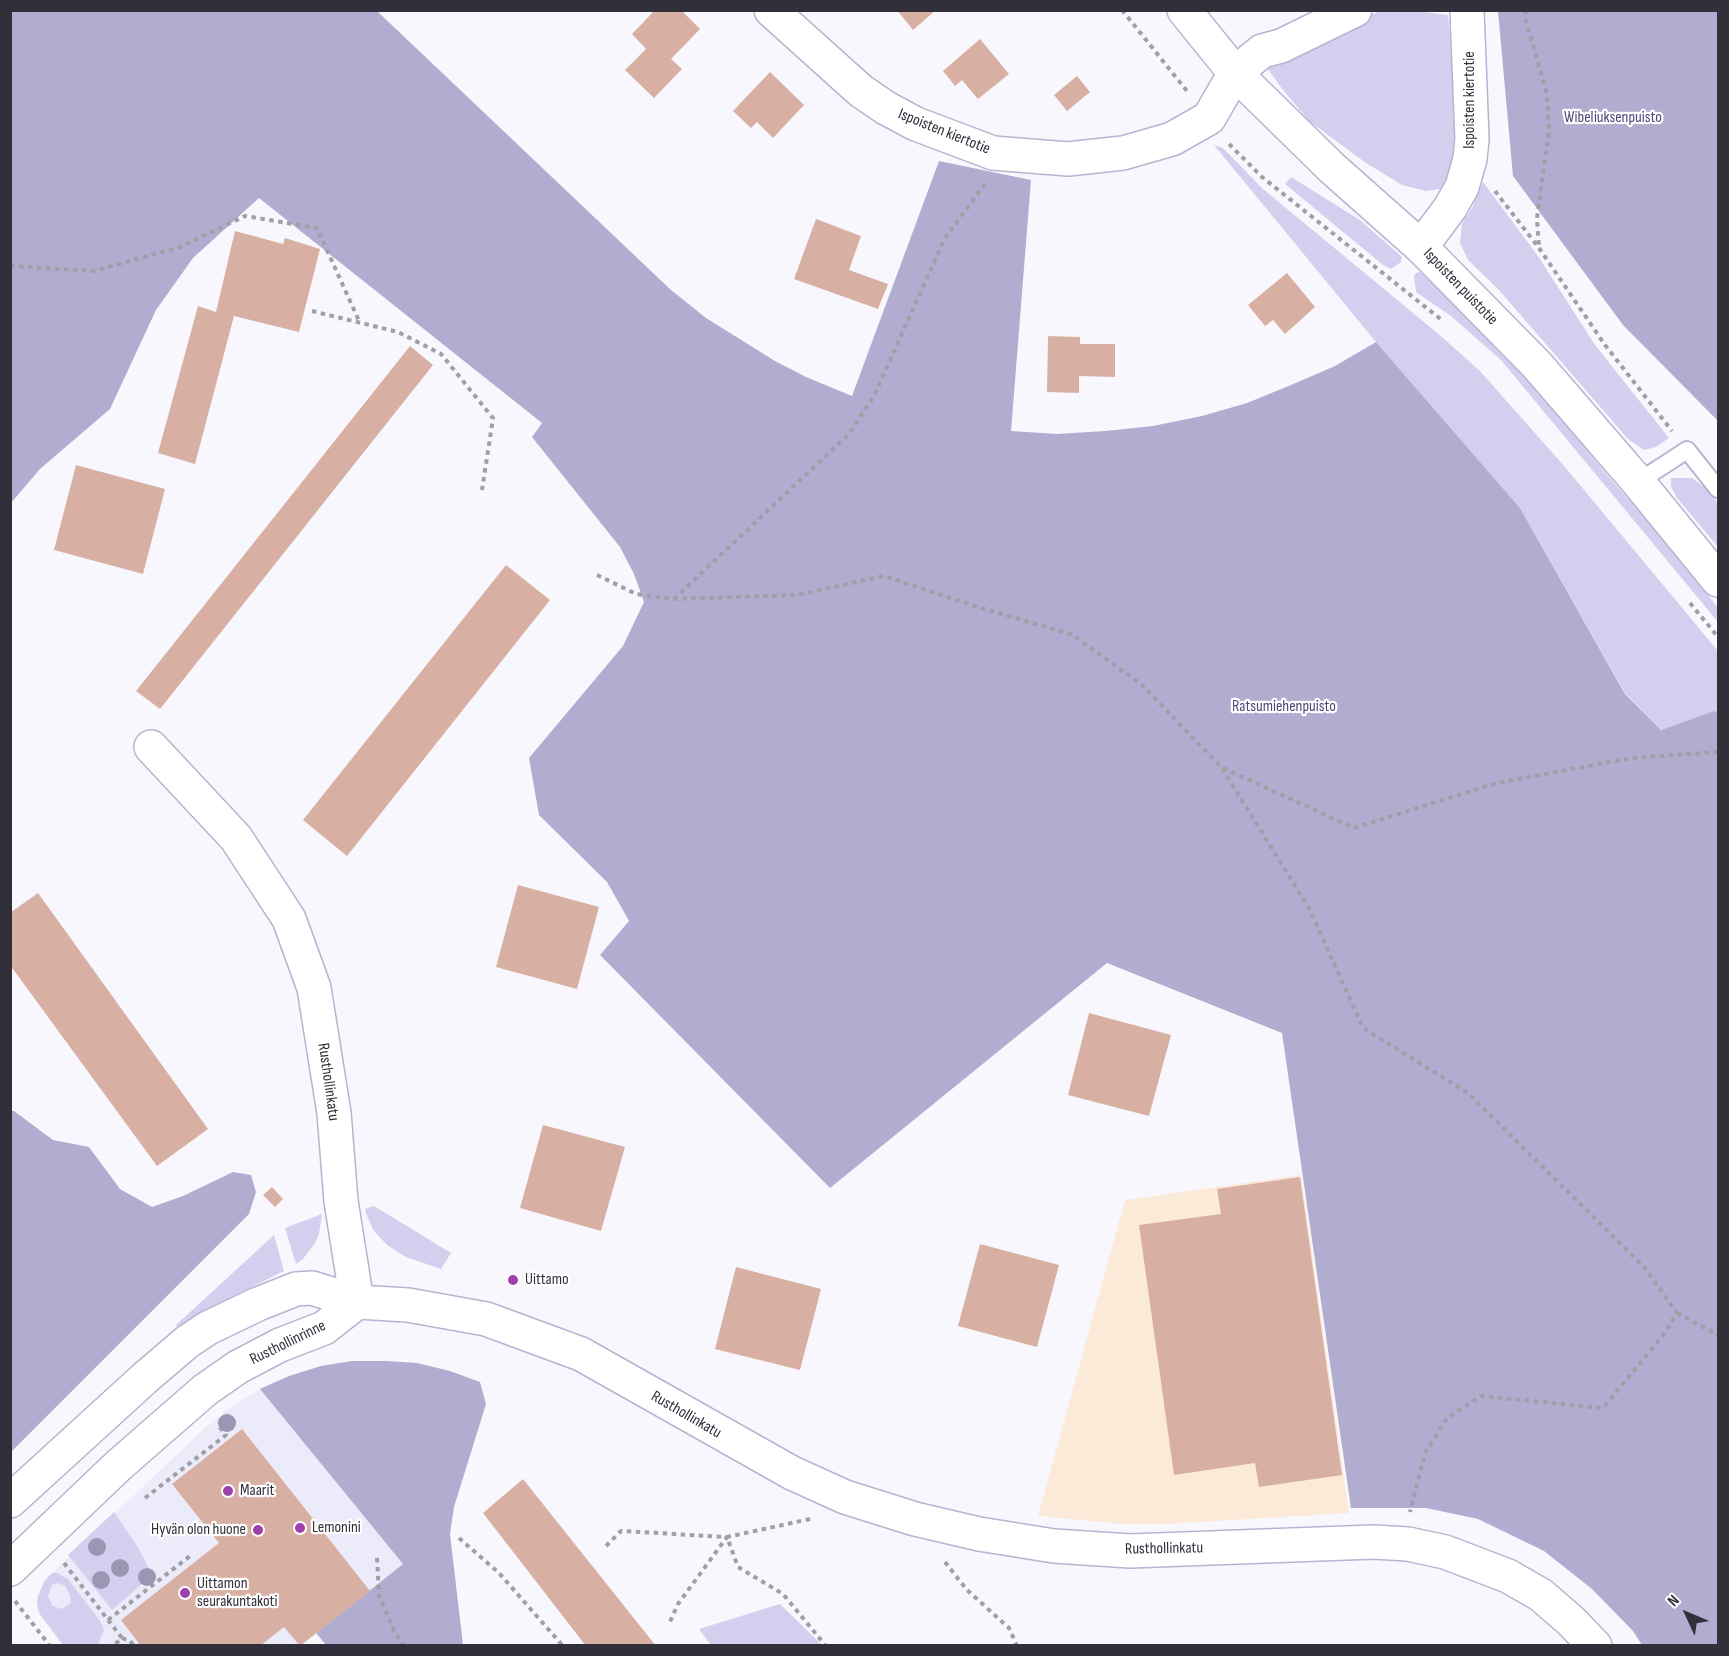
<!DOCTYPE html>
<html>
<head>
<meta charset="utf-8">
<style>
  body { margin:0 }
  #map { position:relative; width:1729px; height:1656px; overflow:hidden; background:#f7f7fd; font-family:"Sofia Sans Condensed",sans-serif }
  canvas { display:block }
  .frame { position:absolute; inset:0; border:12px solid #302f3a; pointer-events:none }
  .north { position:absolute; left:1657px; top:1584px; width:60px; height:60px; -webkit-text-stroke:4px #fff; paint-order:stroke; rotate:314deg; font-size:16px; font-weight:700; line-height:24px; text-align:center; color:#302f3a }
  .north::after { content:''; display:block; margin:auto; width:21px; height:27px; background:#302f3a; clip-path:polygon(50% 0,100% 100%,50% 72%,0 100%) }
</style>
</head>
<body>
<div id="map">
<canvas width="1729" height="1656"></canvas>
<div class="frame"></div>
<div class="north">N</div>
</div>
<script>
const context = document.querySelector('canvas').getContext('2d');
context.lineJoin = 'round';
function fill(path, color) { context.fillStyle = color; context.fill(path, 'evenodd'); }
const shape = rows => new Path2D(rows.map(r => 'M' + r).join(''));
function strokePath(path, color, width, dash) { context.strokeStyle = color; context.lineWidth = width; context.lineCap = dash ? 'butt' : 'round'; context.setLineDash(dash || []); context.stroke(path); }
function write(font, color, halo, rows, align = 'center') {
  context.font = font + ' "Sofia Sans Condensed",sans-serif'; context.lineWidth = 4.5; context.setLineDash([]); context.textBaseline = 'middle'; context.strokeStyle = halo; context.fillStyle = color; for (const [text, x, y, turn = 0] of rows) {
    context.save(); context.translate(x, y); context.rotate((+turn || 0) * Math.PI / 180); context.textAlign = isNaN(turn) ? turn : align; if (halo) context.strokeText(text, 0, 0); context.fillText(text, 0, 0); context.restore();
  }
}
fill(shape([
  [260,1389,403,1564,300,1645,63,1646,47,1624,47,1580,52,1573,206,1427,232,1406]
]), '#ecebfa');
fill(shape([
  [1301,1175,1349,1513,1166,1524,1122,1524,1038,1516,1125,1200]
]), '#fcead9');
fill(shape([
  [1407,10,1448,15,1461,145,1451,180,1440,189,1426,191,1402,185,1366,163,1309,121,1279,85,1264,63,1338,28,1378,12],
  [1214,145,1223,148,1263,189,1442,337,1480,371,1565,467,1718,651,1718,712,1714,711,1661,730,1625,693,1520,508,1376,342],
  [1291,177,1360,220,1402,257,1401,262,1391,269,1383,265,1285,184],
  [1483,182,1538,256,1595,345,1669,438,1656,447,1644,450,1628,439,1499,290,1468,260,1460,243,1462,223,1472,208],
  [1420,272,1507,354,1614,483,1672,548,1718,608,1718,622,1501,360,1451,316,1416,292,1414,276,1416,273],
  [1671,478,1692,478,1708,490,1718,503,1718,547,1677,498,1671,487],
  [374,1206,451,1253,441,1269,406,1257,387,1245,374,1231,367,1216,365,1209],
  [322,1214,319,1234,315,1243,303,1259,296,1264,285,1228],
  [274,1235,284,1271,213,1306,177,1327,176,1325],
  [114,1512,139,1549,152,1575,112,1610,68,1555],
  [52,1573,58,1573,68,1579,100,1621,104,1630,98,1645,63,1645,39,1613,37,1603,38,1596,45,1580],
  [58,1583,65,1586,70,1595,71,1603,62,1609,53,1606,48,1597,52,1585],
  [780,1604,822,1645,711,1645,699,1629]
]), '#d3cfef');
fill(shape([
  [11,10,377,11,671,290,706,318,775,361,806,377,852,396,939,161,1031,180,1011,431,1057,434,1105,431,1153,426,1202,416,1247,403,1291,385,1335,366,1376,342,1520,508,1625,694,1661,730,1714,711,1718,712,1718,1645,1642,1645,1633,1631,1592,1589,1544,1551,1478,1519,1426,1508,1351,1508,1282,1033,1107,963,830,1188,600,955,629,921,607,882,539,815,529,758,623,646,644,602,634,574,620,547,532,437,542,423,259,198,193,258,156,310,110,409,40,469,11,503],
  [1498,11,1718,11,1718,421,1623,325,1513,176],
  [11,1111,14,1111,53,1140,89,1147,120,1189,152,1207,183,1196,233,1172,251,1175,256,1192,249,1214,11,1452],
  [352,1361,386,1361,417,1363,450,1371,480,1382,486,1404,454,1507,450,1534,463,1645,326,1645,316,1633,403,1564,260,1389,289,1376,321,1366]
]), '#b1add0');
fill(shape([
  [655,10,681,10,700,29,671,59,682,69,654,98,625,70,646,49,632,34],
  [897,10,936,10,913,30],
  [980,39,1009,74,978,99,962,80,955,86,943,71],
  [770,72,804,105,773,138,757,122,751,128,733,111],
  [1077,76,1090,92,1067,111,1054,95],
  [816,219,861,236,849,270,888,284,878,309,794,279],
  [235,231,283,244,285,238,320,249,299,332,234,316,195,464,158,453,198,306,216,312],
  [1287,273,1315,307,1285,334,1273,320,1265,326,1248,305],
  [1048,336,1080,337,1080,344,1115,344,1115,377,1079,376,1079,393,1047,392],
  [410,346,433,365,160,709,136,691],
  [76,465,165,489,143,574,54,550],
  [506,565,550,600,347,856,303,820],
  [518,885,599,907,577,989,496,967],
  [38,893,208,1129,157,1166,10,965,10,913],
  [1089,1013,1171,1035,1149,1116,1068,1095],
  [543,1125,625,1147,601,1231,520,1208],
  [1300,1177,1342,1475,1259,1487,1255,1463,1174,1475,1139,1225,1221,1214,1217,1189],
  [272,1187,283,1199,275,1207,263,1195],
  [980,1244,1059,1265,1037,1347,958,1326],
  [736,1267,821,1289,800,1370,715,1349],
  [242,1429,370,1591,300,1646,284,1627,260,1646,141,1646,121,1620,219,1543,172,1484],
  [523,1479,656,1646,586,1646,483,1513]
]), '#d8b0a3');
const service = shape([
  [1638,482,1687,450,1718,489]
]);
const minor = shape([
  [771,10,861,91,886,108,916,124,993,153,1068,159,1123,153,1172,139,1209,118,1235,73,1262,51,1281,46,1355,10],
  [1421,247,1450,208,1462,187,1470,159,1472,139,1467,10],
  [151,747,236,838,289,919,314,988,334,1113,341,1201,357,1302],
  [10,1501,146,1377,187,1342,208,1328,258,1304,296,1289,312,1288,357,1302,408,1305,486,1319,581,1354,792,1473,845,1497,915,1519,979,1534,1054,1546,1130,1551,1373,1542,1408,1544,1445,1552,1508,1576,1541,1595,1571,1621,1595,1646],
  [10,1569,119,1465,205,1390,238,1367,280,1345,324,1328,357,1302]
]);
const secondary = shape([
  [1184,10,1235,73,1332,168,1421,247,1537,365,1638,482,1718,580]
]);
strokePath(service, '#b7b3d1', 20);
strokePath(minor, '#b7b3d1', 36);
strokePath(secondary, '#b7b3d1', 36);
strokePath(shape([
  [1122,10,1187,91],
  [1525,10,1526,20,1547,95,1549,131,1537,218,1539,248],
  [1229,144,1262,177,1443,321],
  [1495,191,1539,248,1605,345,1672,431],
  [10,266,94,271,180,247,245,216,317,228,360,323],
  [312,311,398,332,441,354,493,418,482,490],
  [597,575,636,594,673,599,797,595,884,576,981,608,1071,634,1141,684,1222,768,1310,910,1363,1028,1468,1093,1644,1267,1677,1313,1664,1334,1603,1408,1481,1396,1447,1418,1425,1453,1410,1512],
  [674,599,849,434,874,396,945,238,985,184],
  [1690,603,1718,637],
  [1223,768,1354,828,1497,783,1631,758,1718,752],
  [1677,1313,1718,1335],
  [145,1498,226,1435,217,1424],
  [810,1519,727,1537,738,1567,783,1594,826,1646],
  [459,1538,499,1573,563,1646],
  [606,1546,621,1531,727,1537,678,1604,669,1624],
  [377,1558,379,1595,394,1631,404,1646],
  [945,1562,967,1590,1009,1628,1017,1646],
  [64,1563,122,1638,113,1646],
  [15,1601,50,1646],
  [108,1620,190,1556],
  [122,1638,130,1641,134,1646]
]), '#9f9fa7', 4, [4.5, 4.5]);
strokePath(service, '#fff', 16);
strokePath(minor, '#fff', 33);
strokePath(secondary, '#fff', 33);
context.fillStyle = '#9b96b4';
for (const [x, y] of [
  [227,1423],
  [97,1547],
  [120,1568],
  [147,1577],
  [101,1580]
]) { context.beginPath(); context.arc(x, y, 9, 0, 2 * Math.PI); context.fill(); }
for (const [x, y, r, color] of [
  [513,1280,6,"#9d40aa"],
  [228,1491,6,"#9d40aa"],
  [300,1528,6,"#9d40aa"],
  [258,1530,6,"#9d40aa"],
  [185,1593,6,"#9d40aa"]
]) { const dot = new Path2D(); dot.arc(x, y, r, 0, 2 * Math.PI); context.fillStyle = color; context.fill(dot); strokePath(dot, '#fff', 2); }
write('16px', '#302f3a', '#fff', [
  ["Ispoisten kiertotie",1470,100,-90],
  ["Ispoisten kiertotie",944,132,22],
  ["Ispoisten puistotie",1460,287,46],
  ["Rusthollinkatu",328,1082,82],
  ["Rusthollinrinne",288,1343,-26],
  ["Rusthollinkatu",686,1415,30],
  ["Rusthollinkatu",1164,1549,-1]
]);
write('16px', '#4f4778', '#fff', [
  ["Wibeliuksenpuisto",1613,118],
  ["Ratsumiehenpuisto",1284,707]
]);
write('16px', '#302f3a', '#fff', [
  ["Uittamo",525,1280],
  ["Maarit",240,1491],
  ["Lemonini",312,1528],
  ["Hyvän olon huone",246,1530,"right"],
  ["Uittamon",197,1584],
  ["seurakuntakoti",197,1602]
], 'left');
</script>
</body>
</html>
